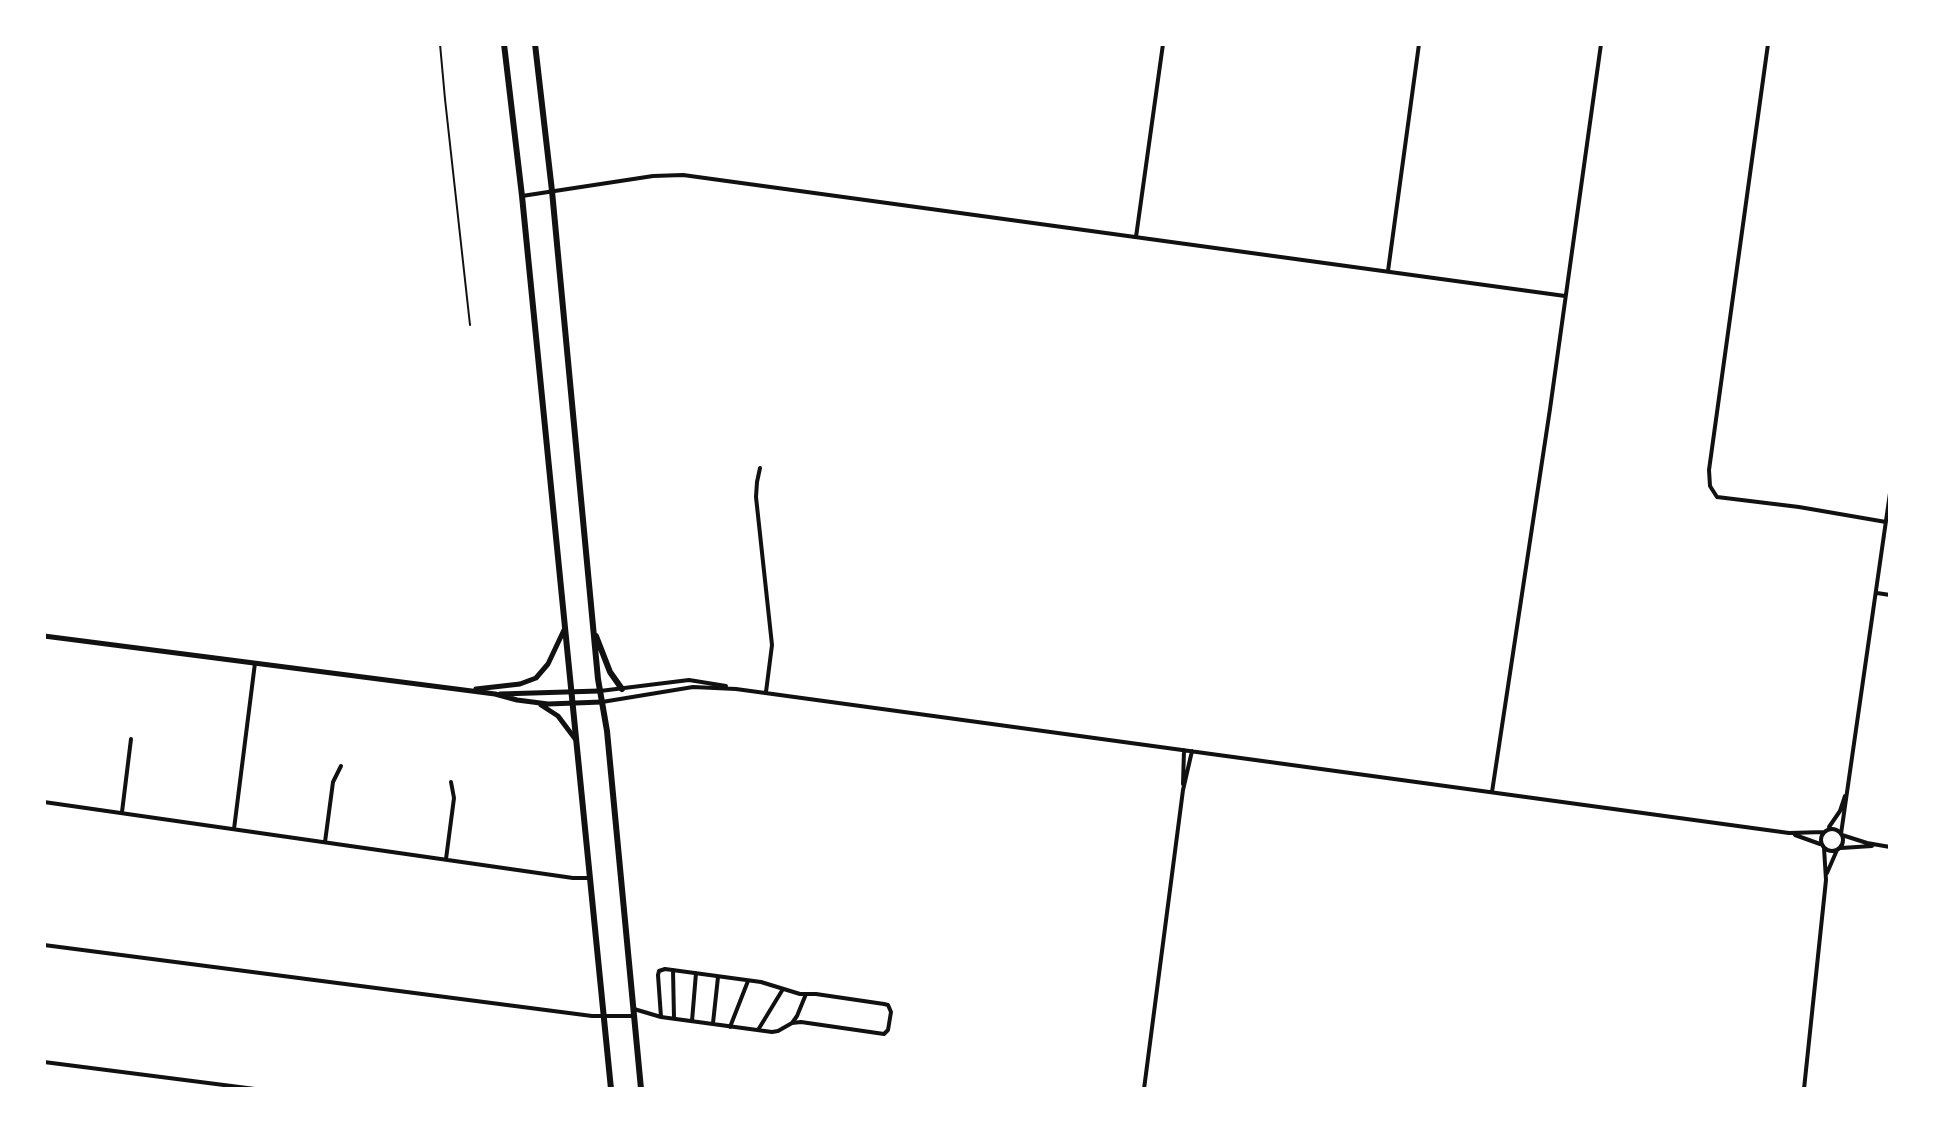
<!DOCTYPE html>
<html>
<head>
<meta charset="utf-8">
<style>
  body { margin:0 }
  #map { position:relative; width:1934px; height:1133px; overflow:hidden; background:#fff; font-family:Lato,sans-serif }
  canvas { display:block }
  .frame { position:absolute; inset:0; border:46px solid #fff; pointer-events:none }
</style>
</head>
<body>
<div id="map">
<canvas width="1934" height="1133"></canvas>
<div class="frame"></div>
</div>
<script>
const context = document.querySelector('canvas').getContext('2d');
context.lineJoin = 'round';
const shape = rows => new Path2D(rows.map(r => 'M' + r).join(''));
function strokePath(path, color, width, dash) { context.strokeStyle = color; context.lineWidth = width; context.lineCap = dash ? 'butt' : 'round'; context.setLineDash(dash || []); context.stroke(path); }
strokePath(shape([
  [440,44,445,99,470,325]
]), '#111', 2);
strokePath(shape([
  [1768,44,1709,470,1710,486,1717,497,1799,507,1886,522],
  [522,196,653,176,683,175,1565,296],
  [1136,237,1163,44],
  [1388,271,1419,44],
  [760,468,757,482,756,497,772,645,766,692],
  [1877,593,1890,595],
  [600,691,689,680,726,686],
  [602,702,693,687,736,689,1789,833,1824,832],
  [1183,784,1184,750],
  [1492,792,1550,409,1601,44],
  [44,802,573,878,590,878],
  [122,812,131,739],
  [1829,827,1840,811,1845,796],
  '1821 840a11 11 0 1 1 22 0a11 11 0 1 1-22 0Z',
  [234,829,255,663],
  [1841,834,1890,493],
  [1795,835,1820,844],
  [1842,835,1867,843,1890,847],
  [325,842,333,782,341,766],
  [1841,848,1872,846],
  [446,859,454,798,451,782],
  [1827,873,1837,850],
  [44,945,592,1016,634,1016],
  [673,970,674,1018],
  [634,1009,661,1017,772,1032,778,1031,792,1023,801,1022,884,1034,888,1030,891,1012,888,1005,884,1004,816,994,800,994,761,982,665,969,659,971,658,975,661,1017],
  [692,1021,696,973],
  [713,1023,718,977],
  [792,1023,797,1016,806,994],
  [730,1027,748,981],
  [758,1030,783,989],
  [44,1062,255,1089],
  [1144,1089,1183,790,1192,751],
  [1804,1089,1826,880,1824,848]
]), '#111', 4);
strokePath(shape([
  [44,636,495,694,517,700,548,704,602,702],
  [476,689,520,684,536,678,548,664,564,630],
  [500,694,599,691],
  [541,705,558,716,576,740]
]), '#111', 5);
strokePath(shape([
  [504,44,522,196,611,1089],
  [535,44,552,191,598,679,607,731,641,1089],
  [596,636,610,672,622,689]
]), '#111', 6);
</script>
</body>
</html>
